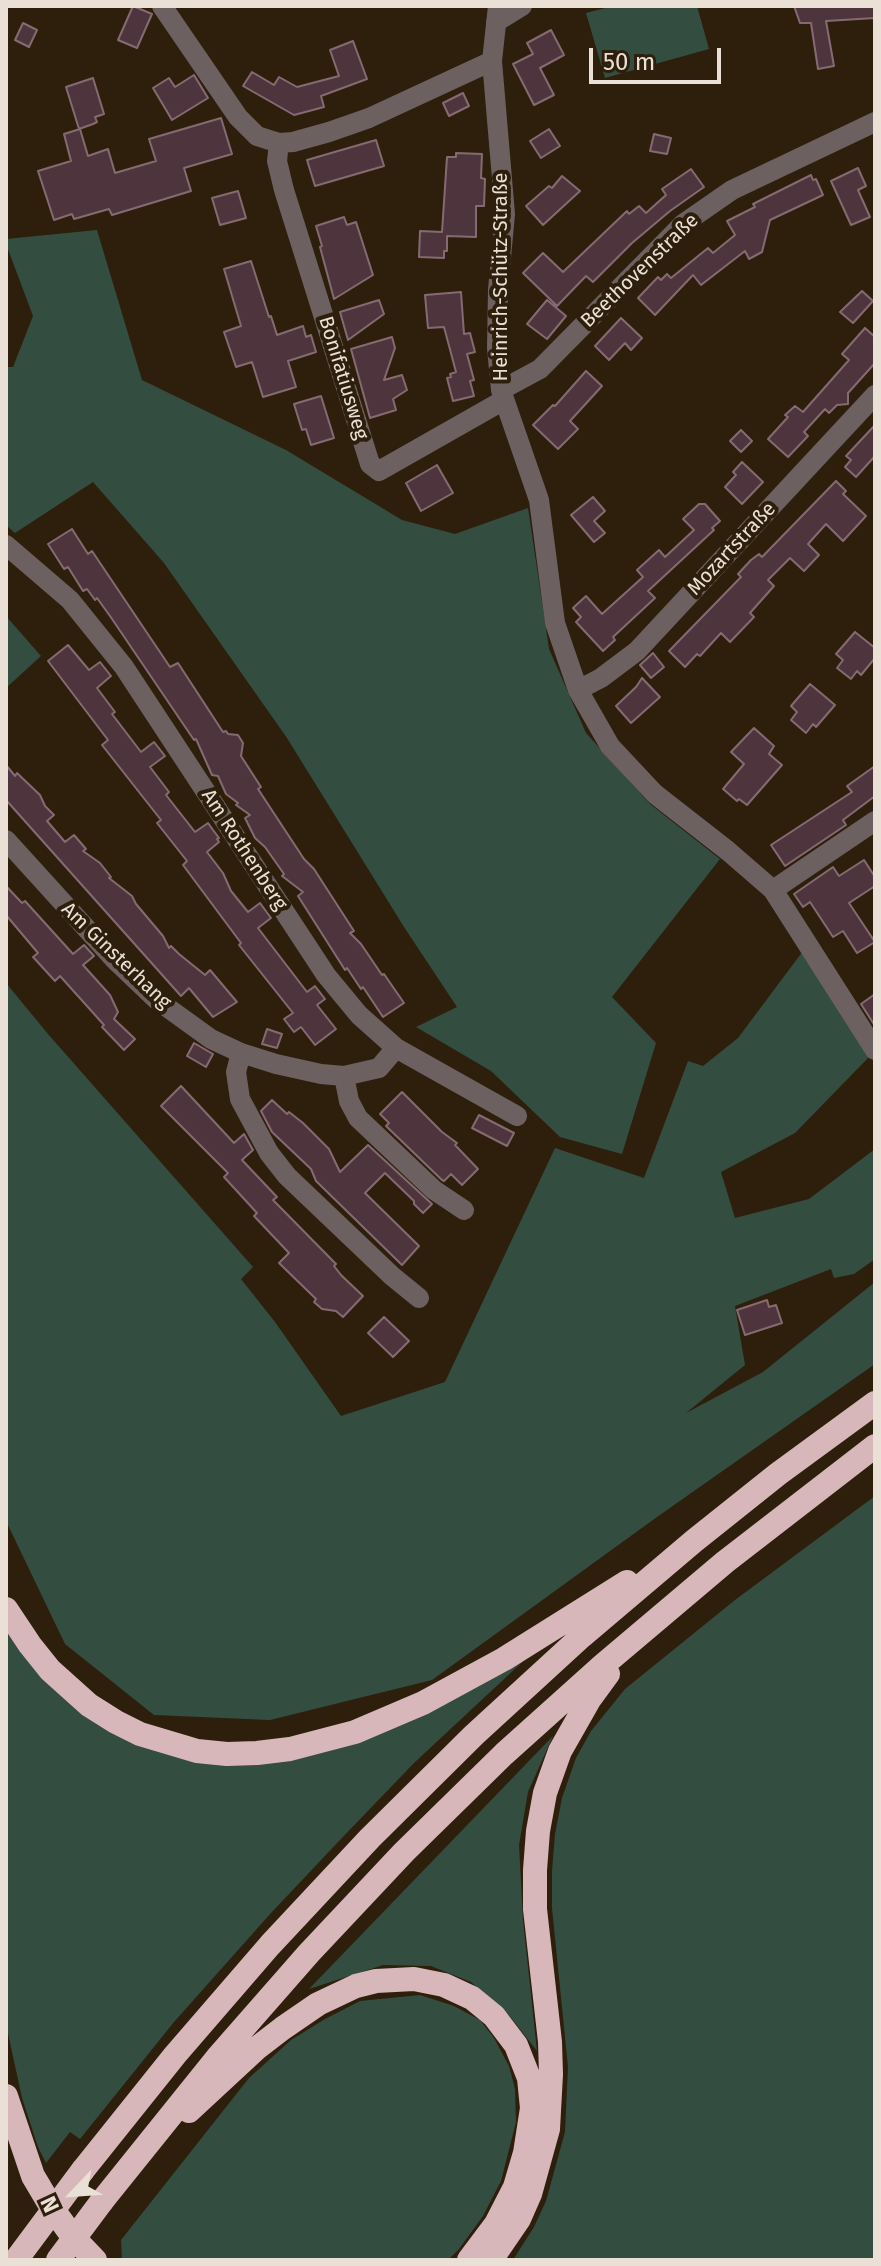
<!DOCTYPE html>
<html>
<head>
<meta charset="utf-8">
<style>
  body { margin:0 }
  #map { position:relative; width:881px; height:2266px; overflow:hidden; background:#2d1f0c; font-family:"Fira Sans",sans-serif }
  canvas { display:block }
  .frame { position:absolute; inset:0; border:8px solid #eae0d5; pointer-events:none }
  .north { position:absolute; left:32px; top:2154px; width:80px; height:80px; -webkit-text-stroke:6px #2d1f0c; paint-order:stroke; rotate:245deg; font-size:22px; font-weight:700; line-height:32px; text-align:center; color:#eae0d5 }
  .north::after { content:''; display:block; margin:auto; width:28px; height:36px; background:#eae0d5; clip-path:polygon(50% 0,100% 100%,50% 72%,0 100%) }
  .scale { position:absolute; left:589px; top:48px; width:132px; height:36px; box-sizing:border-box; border:4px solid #eae0d5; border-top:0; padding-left:10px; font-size:24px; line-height:28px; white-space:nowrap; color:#eae0d5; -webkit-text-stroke:6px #2d1f0c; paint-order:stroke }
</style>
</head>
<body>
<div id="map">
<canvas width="881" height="2266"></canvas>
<div class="frame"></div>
<div class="north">N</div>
<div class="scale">50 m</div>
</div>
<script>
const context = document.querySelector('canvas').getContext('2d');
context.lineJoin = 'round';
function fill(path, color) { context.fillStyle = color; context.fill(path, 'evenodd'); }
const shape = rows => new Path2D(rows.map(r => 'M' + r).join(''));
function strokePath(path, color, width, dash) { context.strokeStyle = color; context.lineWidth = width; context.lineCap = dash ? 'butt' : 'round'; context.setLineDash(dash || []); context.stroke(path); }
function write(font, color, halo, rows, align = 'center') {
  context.font = font + ' "Fira Sans",sans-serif'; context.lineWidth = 8; context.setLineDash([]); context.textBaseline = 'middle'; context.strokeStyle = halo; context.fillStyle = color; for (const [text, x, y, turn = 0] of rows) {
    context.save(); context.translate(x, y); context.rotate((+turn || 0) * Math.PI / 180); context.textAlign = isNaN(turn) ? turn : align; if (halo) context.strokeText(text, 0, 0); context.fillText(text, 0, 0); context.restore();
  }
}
fill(shape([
  [613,6,697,6,709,49,605,78,586,13],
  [97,230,142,380,286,450,402,520,455,534,528,508,549,649,586,733,650,804,720,859,612,997,656,1043,622,1154,560,1137,491,1071,416,1027,457,1007,404,927,287,738,164,563,93,482,15,533,6,525,6,367,13,367,33,316,6,244,6,239],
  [6,616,41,656,6,688],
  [803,951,870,1056,795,1133,721,1172,735,1218,809,1199,875,1149,875,1259,854,1274,834,1278,831,1269,735,1306,745,1365,686,1413,763,1372,875,1282,875,1364,657,1517,432,1680,270,1720,154,1715,65,1644,6,1521,6,983,48,1034,253,1267,241,1279,275,1322,341,1416,445,1382,555,1148,644,1178,688,1061,703,1066,738,1038],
  [875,1496,875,2260,513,2260,534,2227,546,2201,565,2132,568,2067,552,1908,552,1871,555,1834,562,1798,576,1758,591,1731,625,1689,735,1600],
  [6,1621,118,1729,296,1754,547,1639,414,1763,339,1841,271,1913,174,2022,80,2139,70,2132,46,2163,38,2147,22,2098,6,2024],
  [553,1736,528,1792,519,1845,523,1920,537,2051,508,2014,471,1982,431,1966,383,1965,309,1989],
  [420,1995,454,2006,480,2020,494,2038,509,2066,515,2089,516,2122,501,2181,483,2216,459,2249,448,2260,122,2260,121,2240,249,2078,291,2040,325,2019,360,2001]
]), '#344d41');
const building = shape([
  [133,6,152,14,137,48,118,40,133,6],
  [794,6,875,6,875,18,826,21,834,66,818,69,811,23,800,23,794,6],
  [23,23,37,30,29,47,15,40,23,23],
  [551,30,564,55,540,68,554,95,534,105,513,64,533,54,527,43,551,30],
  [353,41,367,79,321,96,324,107,294,115,243,86,252,72,274,85,279,77,297,87,339,76,330,50,353,41],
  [194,75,208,98,172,120,153,88,169,78,175,87,194,75],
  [93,78,104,114,95,117,97,122,93,124,79,129,66,87,93,78],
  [463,93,469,106,449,116,443,103,463,93],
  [221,118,232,154,184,168,191,191,112,215,109,209,74,219,72,214,54,220,38,171,71,161,64,134,80,129,88,156,108,149,115,173,156,161,149,139,221,118],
  [549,129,560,146,541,158,530,141,549,129],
  [654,134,671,138,667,154,650,151,654,134],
  [376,140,384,166,315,186,307,160,376,140],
  [456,153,482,154,481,178,485,179,484,206,476,206,476,237,447,236,447,251,444,251,444,258,419,257,420,231,442,232,447,157,456,157,456,153],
  [858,168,866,186,858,190,870,217,851,225,831,181,858,168],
  [691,169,704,187,670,211,632,243,593,282,586,276,557,306,523,273,543,253,563,272,627,211,629,214,639,206,646,213,666,195,662,189,691,169],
  [811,175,813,180,816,179,823,195,770,220,762,252,749,259,745,251,701,285,693,275,655,315,638,298,658,277,661,280,667,274,671,278,708,248,713,253,735,235,727,221,755,207,753,204,811,175],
  [562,176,580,191,543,225,526,206,549,186,552,188,562,176],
  [238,191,246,218,220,225,212,198,238,191],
  [344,217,347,225,356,222,373,275,334,299,320,247,322,246,316,226,344,217],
  [251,261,269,317,271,316,277,335,303,326,306,337,311,335,316,352,288,361,296,387,263,397,252,362,236,367,224,332,241,326,224,269,251,261],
  [862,291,873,301,853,323,840,312,862,291],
  [461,292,464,334,470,333,475,352,467,354,474,380,470,381,474,396,453,401,447,378,451,377,450,374,456,372,444,327,428,328,425,295,461,292],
  [379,300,384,314,348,340,340,312,379,300],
  [547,300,566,316,547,339,527,324,547,300],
  [621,318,642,338,631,350,625,343,609,360,595,346,621,318],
  [865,328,875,337,875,363,848,393,848,404,837,405,829,413,825,409,804,432,808,436,788,457,768,439,788,417,785,415,795,406,803,412,849,360,842,354,865,328],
  [392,337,395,348,384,380,402,375,407,390,393,399,396,410,370,418,351,349,392,337],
  [586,371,602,386,570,421,578,429,558,449,533,425,553,405,555,406,586,371],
  [321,396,334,438,311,445,306,429,302,430,294,404,321,396],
  [875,425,875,456,856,477,845,467,851,460,846,456,875,425],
  [741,430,752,441,741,452,730,441,741,430],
  [742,462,763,482,742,504,725,487,736,475,733,472,742,462],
  [437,465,453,493,421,511,406,483,437,465],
  [836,481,846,491,843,494,866,516,843,541,826,524,808,544,819,555,804,571,790,558,768,580,774,586,750,613,754,617,730,642,721,633,700,656,697,654,685,667,669,651,741,577,738,574,751,560,759,554,762,557,836,481],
  [593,497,605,511,594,521,605,533,594,542,571,515,593,497],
  [699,504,705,504,720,521,712,528,714,530,648,591,655,598,613,637,615,640,603,651,576,622,581,617,573,608,586,596,602,614,643,577,637,570,659,550,665,557,694,530,683,519,699,504],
  [72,529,88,554,92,551,170,667,178,663,223,732,226,731,228,734,238,735,243,743,241,756,261,787,258,789,304,859,314,869,354,931,350,933,361,944,382,975,384,974,404,1003,383,1017,363,987,361,989,347,968,345,970,298,896,303,892,282,876,284,874,265,847,255,838,245,818,250,815,236,805,238,803,226,794,218,776,212,775,196,739,194,740,110,616,97,598,95,600,87,589,83,591,68,567,64,569,48,544,72,529],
  [855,632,875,648,875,658,861,675,857,671,851,679,837,668,843,660,836,654,855,632],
  [68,645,89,670,100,662,111,676,97,688,115,712,112,714,141,752,154,742,165,756,150,767,169,792,166,795,195,832,208,823,213,830,219,838,217,839,219,842,207,852,223,873,231,891,248,912,260,903,271,918,258,928,307,992,315,986,325,999,317,1005,336,1029,315,1045,301,1027,294,1032,284,1019,293,1013,239,945,241,943,183,865,187,861,157,823,161,820,102,745,108,740,48,661,68,645],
  [653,653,664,667,651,678,640,665,653,653],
  [642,678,660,697,631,723,616,706,636,687,642,678],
  [810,684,835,705,816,727,813,724,806,733,791,720,797,712,791,706,810,684],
  [754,728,774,746,769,754,782,765,747,805,739,799,737,801,723,789,744,764,731,752,754,728],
  [6,765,15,776,17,773,40,795,45,806,54,815,47,821,65,842,74,835,86,849,83,851,100,863,111,877,109,878,132,896,136,904,163,936,169,948,171,946,179,954,205,975,210,970,237,1002,213,1017,189,988,181,996,6,800,6,765],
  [875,766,875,796,843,820,846,825,785,866,771,845,852,792,847,786,875,766],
  [864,860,875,877,875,886,849,903,875,942,857,953,843,931,833,937,810,902,803,907,794,894,833,867,839,876,864,860],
  [6,886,22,903,25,901,73,954,84,945,94,956,83,965,110,995,118,1012,114,1019,135,1039,124,1050,102,1027,104,1025,60,976,55,981,33,957,38,953,6,915,6,886],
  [875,994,875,1026,861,1004,875,994],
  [267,1029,282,1034,277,1048,262,1044,267,1029],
  [194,1043,213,1054,206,1067,187,1056,194,1043],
  [181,1086,234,1143,244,1134,253,1150,242,1160,277,1197,273,1200,336,1264,334,1266,341,1275,363,1296,343,1317,336,1311,322,1309,314,1302,316,1299,279,1263,289,1253,254,1216,257,1213,224,1177,228,1173,161,1106,181,1086],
  [402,1092,442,1132,457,1143,455,1145,478,1169,462,1185,451,1174,444,1181,442,1180,386,1126,389,1123,380,1114,402,1092],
  [272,1100,287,1114,289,1112,303,1123,329,1149,340,1172,368,1145,432,1204,423,1213,414,1204,414,1201,385,1173,365,1193,419,1246,402,1265,316,1181,311,1169,272,1132,261,1111,272,1100],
  [479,1115,514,1133,507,1146,472,1128,479,1115],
  [767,1300,769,1307,776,1305,782,1323,745,1335,737,1310,767,1300],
  [384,1317,409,1341,393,1357,368,1333,384,1317]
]);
fill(building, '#4e353d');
strokePath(building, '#866a72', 2);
strokePath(shape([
  [162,6,238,117,257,136,279,143,293,142,329,132,369,118,492,61],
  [498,6,492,61,505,214,498,290,497,348,501,390,539,500,555,623,578,690,610,746,655,794,728,851,773,890,875,1050],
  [496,22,522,6],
  [279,143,277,161,284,190,370,464,379,471,504,400],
  [501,390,540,369,683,224,732,190,875,122],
  [6,545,70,600,124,667,326,975,359,1015,396,1048,517,1116],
  [578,690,601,678,637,651,875,395],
  [6,840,115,960,157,1000,211,1039,241,1053,276,1064,321,1074,344,1076,379,1068,396,1048],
  [773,890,875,821],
  [241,1053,236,1072,240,1099,269,1153,287,1176,392,1276,419,1298],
  [344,1076,349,1101,358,1118,434,1190,464,1210]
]), '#6d6061', 20);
strokePath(shape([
  [6,1609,30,1645,50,1670,89,1705,116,1722,140,1734,197,1751,227,1754,257,1753,290,1749,355,1732,423,1703,504,1659,627,1582],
  [6,2096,33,2176,52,2208,73,2237,95,2260],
  [189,2111,257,2048,283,2028,318,2004,356,1986,376,1981,414,1979,444,1985,472,1998,494,2016,516,2045,529,2078,532,2108,525,2153,515,2187,496,2224,469,2260],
  [83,2170,175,2055,270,1945,370,1838,474,1735,582,1636,694,1541,778,1474,875,1403],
  [102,2201,217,2058,309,1953,404,1852,504,1754,602,1666,725,1562,875,1446],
  [491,2260,519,2219,530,2194,548,2129,551,2074,550,2042,535,1909,535,1870,538,1831,545,1793,560,1751,589,1700,608,1674]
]), '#d8b7ba', 24);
strokePath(shape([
  [16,2260,83,2170],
  [58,2260,102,2201]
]), '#d8b7ba', 24);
write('20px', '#eae0d5', '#2d1f0c', [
  ["Beethovenstraße",640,271,-44],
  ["Heinrich-Schütz-Straße",501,277,-90],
  ["Bonifatiusweg",343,378,73],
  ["Mozartstraße",732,549,-47],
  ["Am Rothenberg",244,850,57],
  ["Am Ginsterhang",116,956,44]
]);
</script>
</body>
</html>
